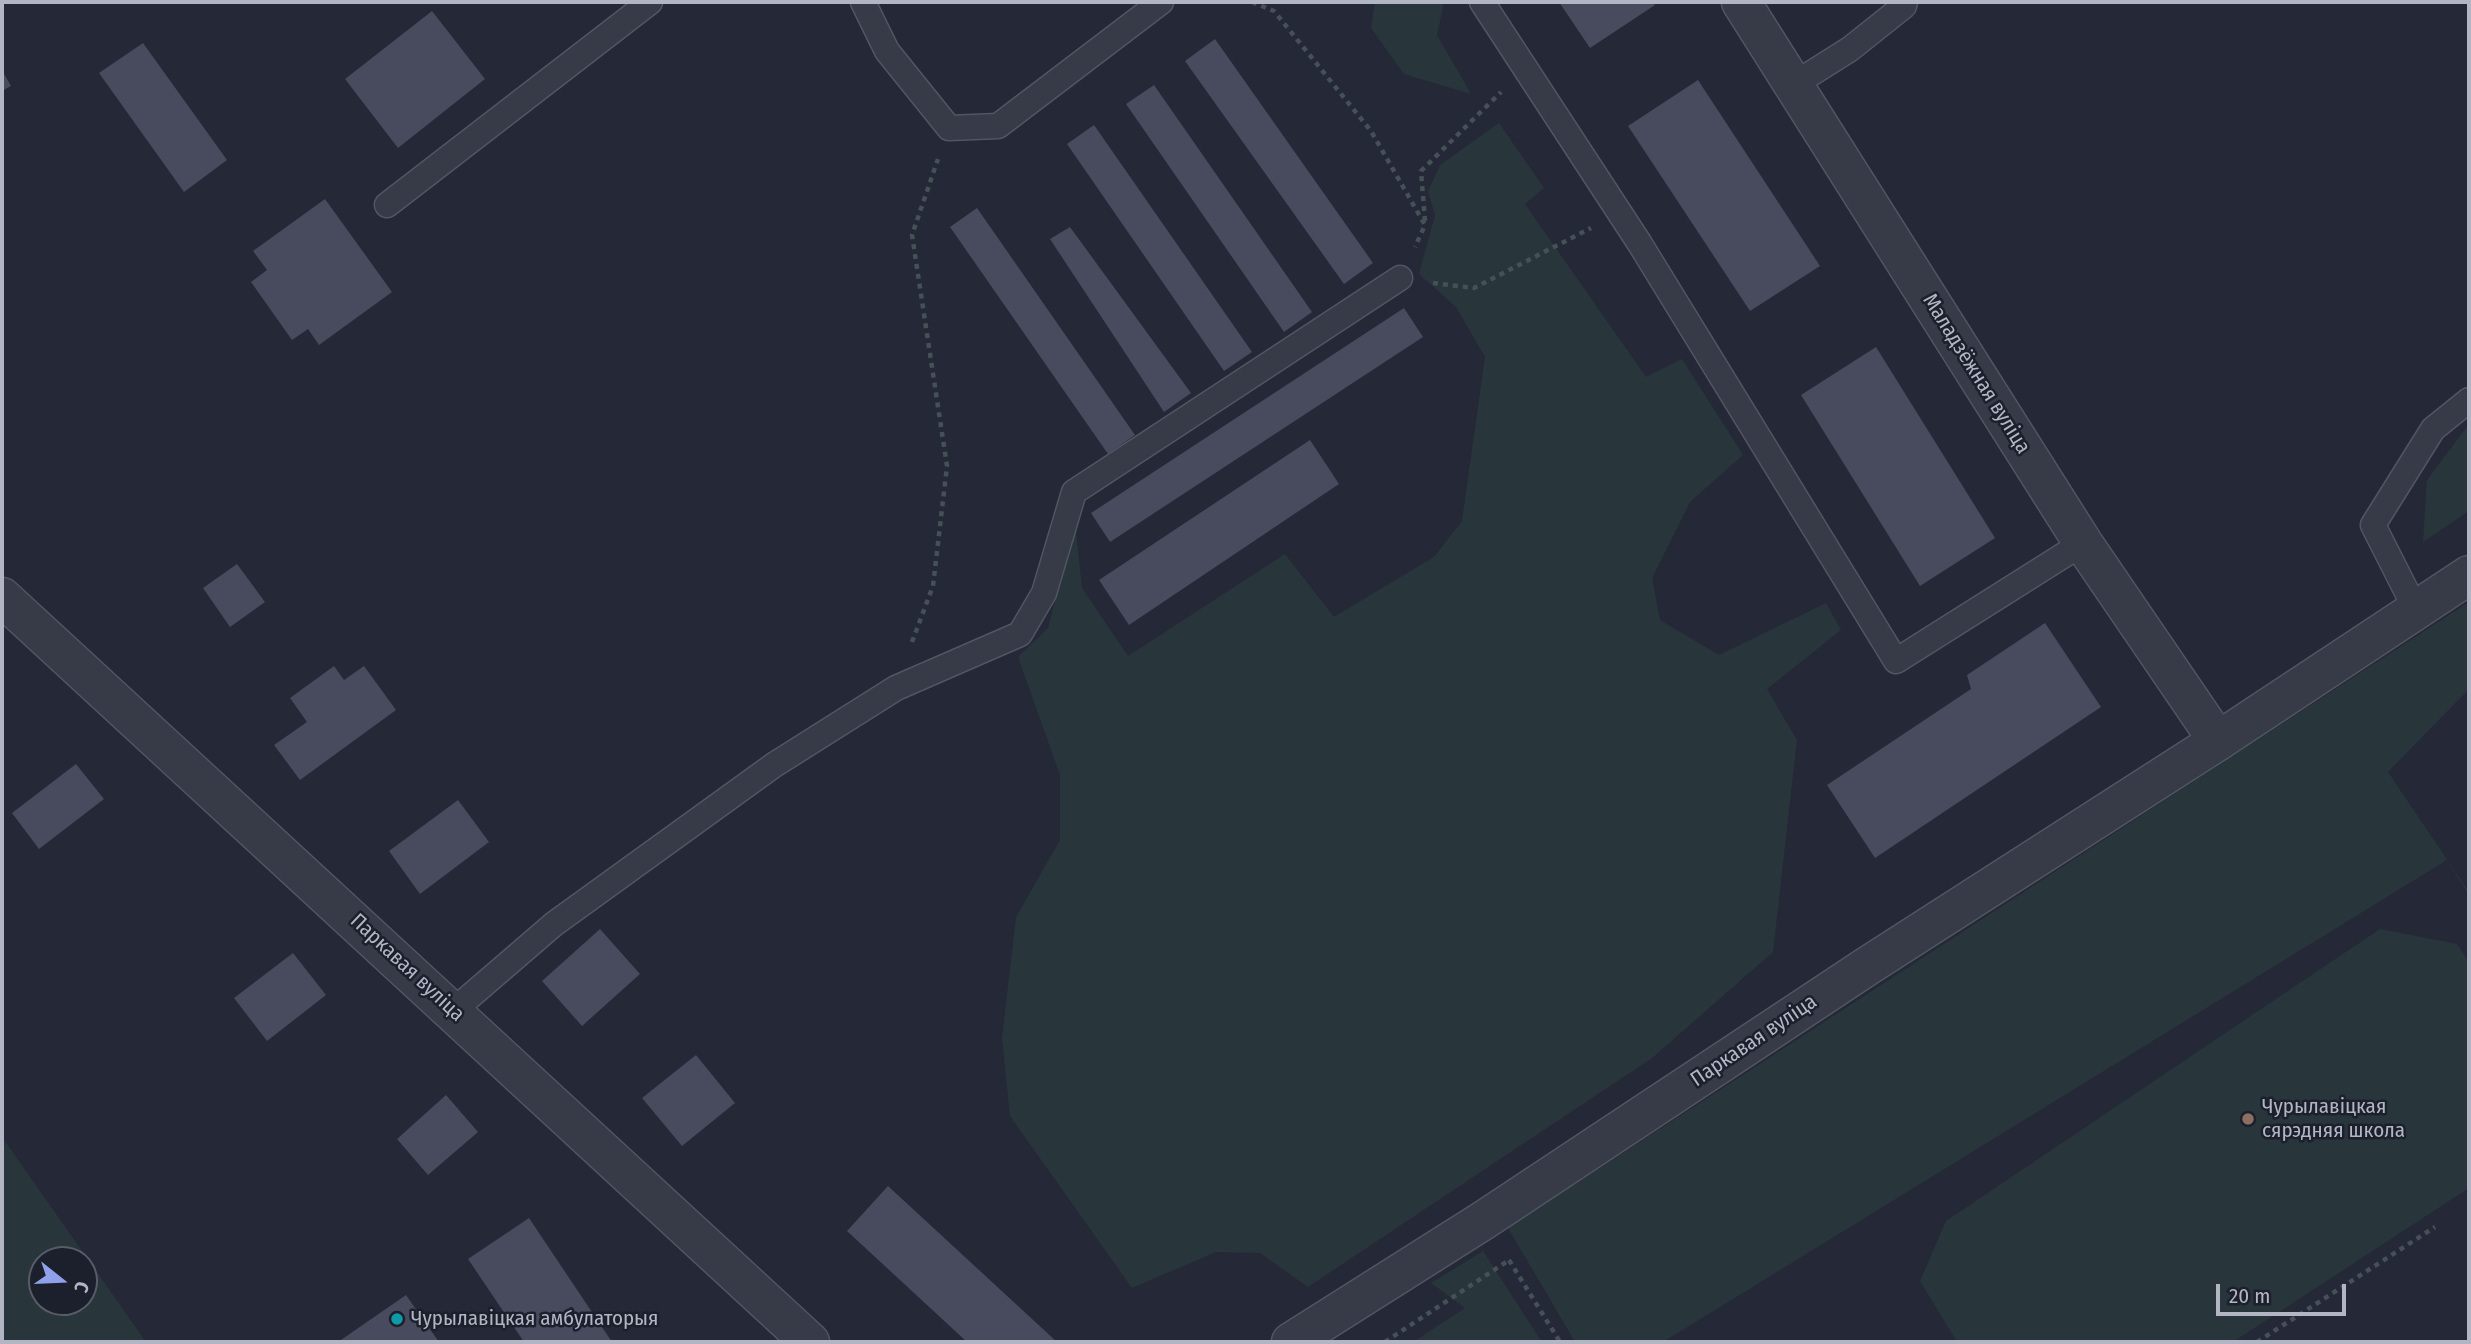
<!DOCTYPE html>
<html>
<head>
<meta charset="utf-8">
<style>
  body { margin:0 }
  #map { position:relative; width:2471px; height:1344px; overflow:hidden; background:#242837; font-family:"Fira Sans Condensed",sans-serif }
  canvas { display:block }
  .frame { position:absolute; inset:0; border:4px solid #b2b5c3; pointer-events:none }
  .north { position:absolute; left:28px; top:1246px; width:70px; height:70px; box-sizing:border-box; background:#1c202c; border:2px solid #585c68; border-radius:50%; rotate:108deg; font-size:19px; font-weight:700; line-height:28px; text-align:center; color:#b2b5c3 }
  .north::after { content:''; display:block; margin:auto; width:24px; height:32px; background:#8fa1eb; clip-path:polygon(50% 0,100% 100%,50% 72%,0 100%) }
  .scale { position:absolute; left:2216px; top:1284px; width:130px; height:32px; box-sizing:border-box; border:4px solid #b2b5c3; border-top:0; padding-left:9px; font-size:21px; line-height:24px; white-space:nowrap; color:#b2b5c3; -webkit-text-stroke:5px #1c202c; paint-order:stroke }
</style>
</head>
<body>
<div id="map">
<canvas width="2471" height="1344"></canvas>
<div class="frame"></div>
<div class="north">С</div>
<div class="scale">20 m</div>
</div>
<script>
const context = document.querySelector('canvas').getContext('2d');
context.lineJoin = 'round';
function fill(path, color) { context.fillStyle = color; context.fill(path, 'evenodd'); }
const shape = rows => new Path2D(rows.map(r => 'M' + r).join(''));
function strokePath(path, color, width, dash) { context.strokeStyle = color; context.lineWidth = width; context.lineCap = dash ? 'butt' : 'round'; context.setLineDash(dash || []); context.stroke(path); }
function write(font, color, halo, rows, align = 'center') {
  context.font = font + ' "Fira Sans Condensed",sans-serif'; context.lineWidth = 5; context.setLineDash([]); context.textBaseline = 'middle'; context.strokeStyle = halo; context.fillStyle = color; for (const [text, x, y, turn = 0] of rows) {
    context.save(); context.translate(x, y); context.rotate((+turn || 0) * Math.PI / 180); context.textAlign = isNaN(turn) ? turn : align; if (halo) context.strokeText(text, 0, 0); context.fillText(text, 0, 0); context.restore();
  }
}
fill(shape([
  [1375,2,1444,2,1437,35,1471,94,1404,74,1371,28],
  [1499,123,1544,188,1525,204,1646,377,1682,359,1743,455,1690,502,1652,578,1660,620,1719,655,1826,603,1841,630,1767,689,1797,740,1773,952,1652,1058,1308,1287,1260,1253,1216,1252,1132,1288,1010,1116,1002,1038,1016,917,1060,840,1060,775,1018,657,1048,628,1075,522,1082,588,1128,656,1285,554,1334,617,1434,557,1462,521,1485,357,1456,307,1419,274,1435,215,1428,192,1440,165],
  [2469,424,2469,511,2423,542,2427,480],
  [2469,602,2469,689,2388,772,2469,892,2469,895,2447,860,1663,1342,1575,1342,1508,1228],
  [2380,929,2457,944,2469,962,2469,1188,2233,1342,1957,1342,1920,1281,1946,1221],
  [2,1137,146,1342,2,1342],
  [42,1260,84,1260,84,1302,42,1302],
  [1483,1251,1542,1342,1413,1342,1465,1308,1431,1283]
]), '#28363b');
fill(shape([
  [1559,2,1652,2,1655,5,1590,48],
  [432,11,485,79,398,148,345,79],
  [1215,39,1373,263,1344,284,1185,61],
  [143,43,227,160,184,192,99,73],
  [2,70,11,86,2,91],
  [1698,80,1820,266,1750,311,1628,126],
  [1154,85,1312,312,1284,332,1126,104],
  [1094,125,1252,352,1224,371,1067,144],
  [325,199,392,292,319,345,308,329,292,340,251,282,267,270,253,251],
  [977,208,1135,435,1108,454,950,227],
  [1070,227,1191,393,1164,412,1050,239],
  [1404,308,1423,337,1110,542,1091,513],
  [1876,347,1995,538,1920,586,1801,395],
  [1310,440,1339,484,1129,625,1099,580],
  [237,564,265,602,230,627,203,588],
  [2045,623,2101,707,1875,858,1827,785,1971,689,1967,675],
  [334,666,344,680,364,666,396,710,300,780,274,745,307,722,290,698],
  [76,764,104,799,39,849,12,813],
  [458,800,489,842,420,894,389,851],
  [600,929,640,974,582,1026,542,981],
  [293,953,326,995,267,1041,234,998],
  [696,1055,735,1103,682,1146,642,1098],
  [446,1095,478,1132,428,1175,397,1139],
  [888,1186,1057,1342,967,1342,847,1231],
  [529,1218,612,1342,524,1342,468,1259],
  [406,1295,439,1342,338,1342]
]), '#484b5d');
const service = shape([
  [863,2,887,51,949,128,998,126,1161,2],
  [1482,2,1640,244,1896,661,2083,543],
  [1793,85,1850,49,1904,6,1905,2],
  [387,205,650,2],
  [2416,610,2373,525,2433,429,2469,400],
  [453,1011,554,924,774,765,896,688,1020,634,1044,593,1074,492,1400,278]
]);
const minor = shape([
  [1741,2,2083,543,2218,741]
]);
const tertiary = shape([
  [2,597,810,1342],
  [1291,1342,1484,1220,1869,965,2218,741,2469,575]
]);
strokePath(service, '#525562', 27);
strokePath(minor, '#525562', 41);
strokePath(tertiary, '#525562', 41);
strokePath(shape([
  [1252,2,1274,11,1371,131,1425,225,1415,247],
  [1425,221,1421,171,1501,92],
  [1433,283,1474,288,1591,228],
  [912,642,933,586,947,466,912,235,938,159],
  [1509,1260,1560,1342],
  [1385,1342,1509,1260],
  [2257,1342,2435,1227]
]), '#455157', 4.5, [5, 5]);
strokePath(service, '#373a47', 24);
strokePath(minor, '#373a47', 38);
strokePath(tertiary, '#373a47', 38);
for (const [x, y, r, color] of [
  [2248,1119,7,"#8d6e63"],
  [397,1319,7,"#0f9aa8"]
]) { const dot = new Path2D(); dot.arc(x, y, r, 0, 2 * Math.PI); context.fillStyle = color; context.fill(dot); strokePath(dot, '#1c202c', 2.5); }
write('21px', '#b2b5c3', '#1c202c', [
  ["Маладзёжная вуліца",1976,374,58],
  ["Паркавая вуліца",407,968,43],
  ["Паркавая вуліца",1754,1041,-34]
]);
write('21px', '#b2b5c3', '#1c202c', [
  ["Чурылавіцкая",2262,1107],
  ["сярэдняя школа",2262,1131],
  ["Чурылавіцкая амбулаторыя",411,1319]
], 'left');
</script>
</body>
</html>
